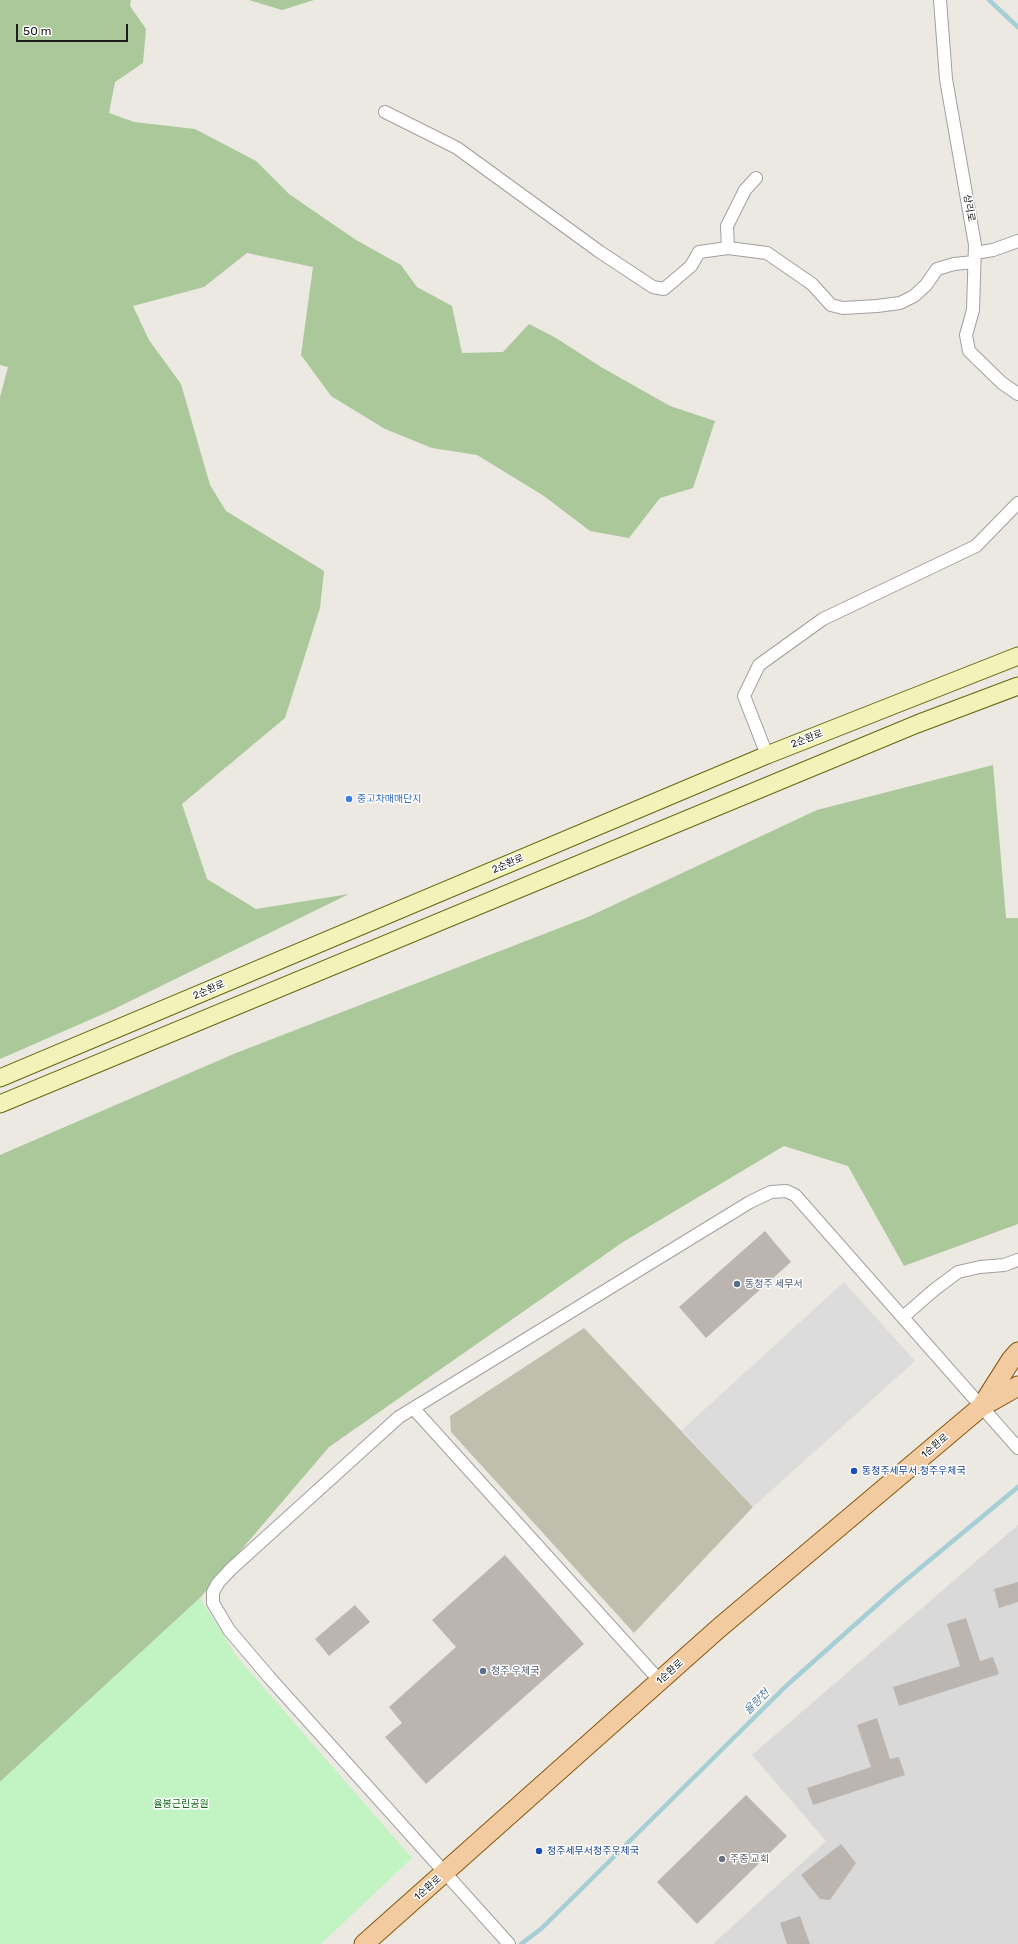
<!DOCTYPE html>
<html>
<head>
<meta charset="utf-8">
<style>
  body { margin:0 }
  #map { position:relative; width:1018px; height:1944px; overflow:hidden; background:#ece8e2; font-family:Rubik,sans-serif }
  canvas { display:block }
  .scale { position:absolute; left:16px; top:24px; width:112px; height:18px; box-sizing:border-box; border:2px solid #1c1c1c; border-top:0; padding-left:5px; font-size:12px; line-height:14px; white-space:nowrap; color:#1c1c1c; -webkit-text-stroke:3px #fff; paint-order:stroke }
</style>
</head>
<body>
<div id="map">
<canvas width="1018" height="1944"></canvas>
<div class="scale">50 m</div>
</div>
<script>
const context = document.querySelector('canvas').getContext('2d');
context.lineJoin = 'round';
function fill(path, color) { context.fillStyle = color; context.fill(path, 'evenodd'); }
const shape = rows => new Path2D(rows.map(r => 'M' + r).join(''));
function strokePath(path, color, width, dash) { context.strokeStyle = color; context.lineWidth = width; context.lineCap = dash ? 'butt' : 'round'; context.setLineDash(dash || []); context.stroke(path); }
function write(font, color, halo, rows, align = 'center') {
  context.font = font + ' Rubik,"Noto Sans KR",sans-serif'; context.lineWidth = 3; context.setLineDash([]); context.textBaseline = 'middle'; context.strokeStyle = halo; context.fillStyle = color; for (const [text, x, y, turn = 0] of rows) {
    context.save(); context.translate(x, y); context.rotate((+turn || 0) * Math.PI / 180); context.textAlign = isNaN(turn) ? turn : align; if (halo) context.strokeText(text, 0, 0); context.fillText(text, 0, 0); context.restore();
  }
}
fill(shape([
  [1018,1525,1018,1944,713,1944,826,1841,752,1755]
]), '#dad9d9');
fill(shape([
  [584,1328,753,1507,634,1633,451,1432,450,1416]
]), '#c0bfae');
fill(shape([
  [0,0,131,0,130,6,146,29,143,63,115,82,109,113,134,122,195,129,256,161,289,194,356,240,401,265,417,287,452,306,462,353,503,352,529,324,556,338,601,367,670,406,715,421,693,488,660,498,629,538,590,531,544,496,477,455,432,448,385,429,331,396,301,355,313,267,247,253,204,287,133,306,149,340,181,384,210,485,226,511,324,571,320,608,285,718,182,804,207,879,256,909,349,894,110,1011,0,1059,0,397,8,367,0,365],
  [249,0,314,0,282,10],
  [993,765,1006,918,1018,918,1018,1224,904,1266,848,1166,784,1146,623,1242,329,1447,200,1598,0,1782,0,1155,236,1053,588,917,817,810]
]), '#aac89a');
fill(shape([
  [200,1598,237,1657,412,1858,321,1944,0,1944,0,1782]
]), '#c2f4c3');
fill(shape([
  [844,1282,915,1361,753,1507,682,1430]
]), '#dcdcdc');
strokePath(shape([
  [989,0,1018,27],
  [521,1944,542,1928,786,1686,895,1589,1018,1487]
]), '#a6ced6', 4.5);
fill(shape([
  [765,1231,791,1262,706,1338,679,1307],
  [505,1555,584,1644,426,1784,385,1737,402,1723,389,1707,456,1647,432,1620],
  [1018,1582,1018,1602,999,1608,994,1589],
  [355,1605,370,1622,329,1656,315,1639],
  [966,1618,980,1661,993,1657,999,1674,899,1706,893,1687,960,1666,947,1624],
  [877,1718,890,1759,899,1757,905,1775,813,1805,807,1788,871,1767,857,1725],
  [746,1795,787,1836,697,1924,657,1882],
  [841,1844,856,1863,830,1900,820,1899,801,1875],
  [800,1916,810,1944,787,1944,780,1923]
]), '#bcb4af');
const street = shape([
  [940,0,946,79,975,245,973,310,966,335,969,351,1002,383,1018,394],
  [385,112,457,148,600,252,653,287,664,289,691,266,699,252,728,248,767,253,812,284,831,305,843,308,877,306,900,303,914,296,926,285,937,269,954,264,974,262],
  [728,248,727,226,745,190,756,178],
  [975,253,993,250,1018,241],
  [767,755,744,696,759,665,823,619,976,546,1018,503],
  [903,1317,934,1290,958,1272,980,1267,1004,1265,1018,1260],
  [414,1409,660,1681],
  [509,1944,269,1677,229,1630,213,1603,213,1592,218,1583,231,1569,399,1417,750,1202,771,1192,786,1191,795,1195,1018,1448]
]);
const secondary = shape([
  [0,1078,767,755,1018,656],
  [0,1104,917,724,1018,686]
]);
const primary = shape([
  [983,1404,1011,1360,1018,1352],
  [364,1944,719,1628,981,1407,1018,1386]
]);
strokePath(street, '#a0a0a0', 14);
strokePath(secondary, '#62670e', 19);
strokePath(primary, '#86580d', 21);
strokePath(street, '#fff', 12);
strokePath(secondary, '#f3f3b9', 17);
strokePath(primary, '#f3cba0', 19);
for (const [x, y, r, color] of [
  [349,799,4,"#3f7fe0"],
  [737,1284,4,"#5c6f8a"],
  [854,1471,4,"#1a4fb4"],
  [483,1671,4,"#5c6f8a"],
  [539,1851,4,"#1a4fb4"],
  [722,1859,4,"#6b7280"]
]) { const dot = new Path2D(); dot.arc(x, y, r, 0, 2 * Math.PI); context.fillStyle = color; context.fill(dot); strokePath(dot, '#fff', 1.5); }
write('10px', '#1c1c1c', '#fff', [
  ["상리로",969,208,80],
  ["2순환로",807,739,-21],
  ["2순환로",508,864,-23],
  ["2순환로",209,990,-23],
  ["1순환로",935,1446,-40],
  ["1순환로",670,1672,-42],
  ["1순환로",428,1888,-41]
]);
write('10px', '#366cbe', '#fff', [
  ["중고차매매단지",357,799]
], 'left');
write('10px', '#4e5e75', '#fff', [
  ["동청주 세무서",745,1284],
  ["청주 우체국",491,1671]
], 'left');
write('10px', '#164399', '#fff', [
  ["동청주세무서.청주우체국",862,1471],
  ["청주세무서청주우체국",547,1851]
], 'left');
write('10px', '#156f18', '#fff', [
  ["율봉근린공원",181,1804]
]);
write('10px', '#5b616d', '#fff', [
  ["주중 교회",730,1859]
], 'left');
write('italic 11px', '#4e789b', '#fff', [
  ["율량천",757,1702,-45]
]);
</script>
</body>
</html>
